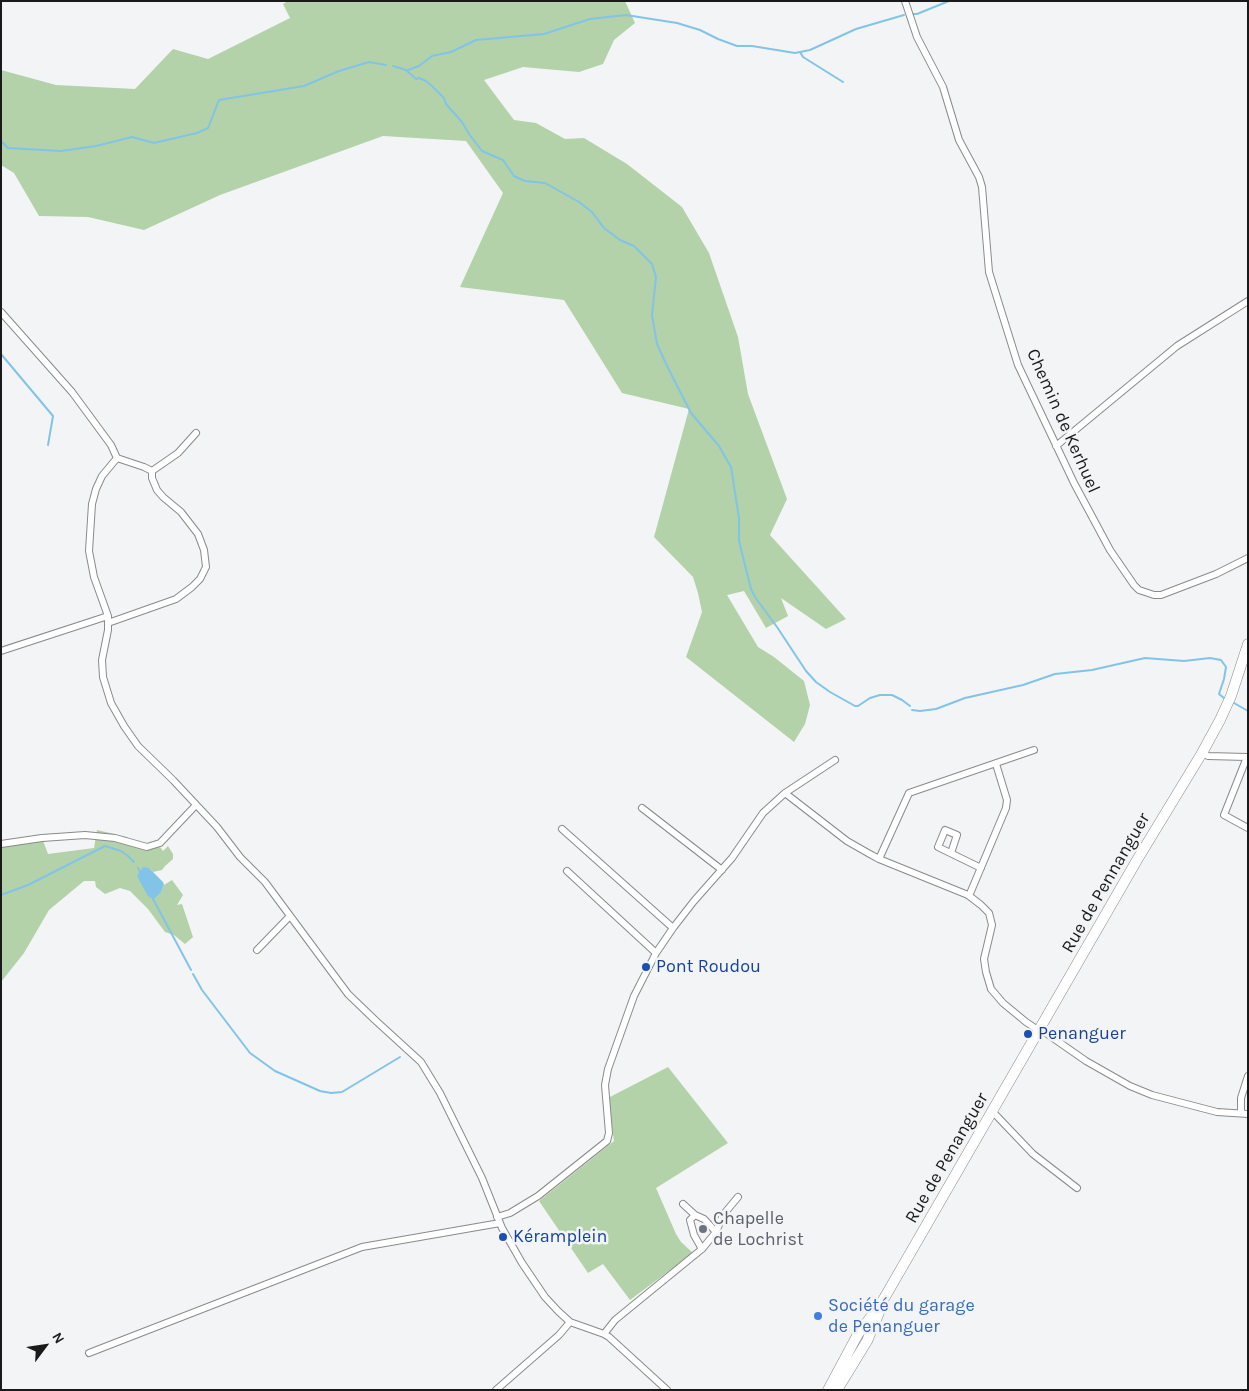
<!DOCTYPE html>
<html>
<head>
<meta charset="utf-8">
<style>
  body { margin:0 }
  #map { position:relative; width:1249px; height:1391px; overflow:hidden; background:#f3f4f5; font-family:Karla,sans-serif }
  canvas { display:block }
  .frame { position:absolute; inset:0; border:2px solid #1a1a1b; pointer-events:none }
  .north { position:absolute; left:20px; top:1321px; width:50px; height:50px; -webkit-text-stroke:4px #f3f4f5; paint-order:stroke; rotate:59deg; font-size:14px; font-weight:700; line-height:20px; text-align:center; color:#1a1a1b }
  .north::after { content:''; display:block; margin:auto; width:18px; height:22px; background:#1a1a1b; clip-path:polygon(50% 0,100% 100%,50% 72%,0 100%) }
</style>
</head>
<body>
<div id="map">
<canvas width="1249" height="1391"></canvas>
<div class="frame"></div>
<div class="north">N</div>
</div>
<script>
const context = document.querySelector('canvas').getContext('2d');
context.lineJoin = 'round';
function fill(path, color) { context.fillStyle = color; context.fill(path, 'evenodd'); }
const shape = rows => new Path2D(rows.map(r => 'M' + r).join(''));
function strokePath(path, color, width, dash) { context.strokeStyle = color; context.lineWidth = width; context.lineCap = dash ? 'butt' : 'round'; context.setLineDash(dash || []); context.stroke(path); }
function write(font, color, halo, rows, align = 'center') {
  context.font = font + ' Karla,sans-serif'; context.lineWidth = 5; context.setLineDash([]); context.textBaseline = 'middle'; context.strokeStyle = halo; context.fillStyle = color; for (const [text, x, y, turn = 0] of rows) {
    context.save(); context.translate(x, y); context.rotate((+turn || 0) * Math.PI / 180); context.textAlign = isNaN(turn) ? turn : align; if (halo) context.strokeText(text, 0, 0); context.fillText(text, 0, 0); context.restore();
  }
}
fill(shape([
  [288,1,625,1,635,23,614,40,603,64,579,72,523,67,484,80,514,120,536,123,565,139,584,138,627,164,682,207,709,253,738,337,748,394,787,499,770,535,846,619,826,629,781,598,788,616,766,628,744,591,727,595,758,647,774,657,804,681,810,705,805,724,794,742,686,657,702,612,698,593,693,577,654,537,689,409,622,393,564,300,460,287,503,193,466,141,383,136,220,195,144,230,88,217,39,216,14,173,1,165,1,70,56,85,135,89,173,49,208,59,290,18,283,4],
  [97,830,127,837,130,843,149,849,160,847,163,851,168,846,173,854,173,859,165,866,162,870,153,872,149,868,161,892,164,885,172,880,183,895,177,905,182,904,193,937,185,944,174,935,165,932,148,909,130,891,120,888,105,894,96,887,95,881,84,881,49,910,24,953,1,982,1,846,42,838,48,854,94,848],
  [668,1067,728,1143,656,1188,676,1234,681,1242,693,1253,630,1300,603,1264,588,1273,539,1201,614,1141,608,1098]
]), '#b3d2a9');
fill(shape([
  [143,867,149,868,163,882,164,885,161,892,155,898,151,898,148,896,137,876]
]), '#82c4e7');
strokePath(shape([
  [911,14,917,14,949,1],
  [800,52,803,57,843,82],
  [393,66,406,70,416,79,419,78,426,81,433,87,444,98,446,104,462,122,469,134,482,151,503,160,514,176,525,181,545,183,579,202,592,212,604,228,620,240,634,246,652,264,656,277,652,315,657,344,667,366,691,413,719,446,731,467,739,518,739,541,751,589,755,597,777,627,806,671,816,682,830,692,855,706,858,706,870,698,880,695,892,695,902,700,910,706],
  [408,70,419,66,432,56,451,52,476,40,544,34,590,19,626,15,677,23,700,30,718,39,737,46,752,46,795,53,810,50,856,29,904,15],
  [1,141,8,148,61,151,96,146,132,137,154,143,197,133,208,128,219,100,304,86,339,71,369,62,386,65],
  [1,354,53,416,48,445],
  [1234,703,1248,711],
  [912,710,920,711,936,709,965,698,1023,685,1055,674,1092,670,1145,658,1184,661,1210,658,1221,660,1226,667,1224,679,1219,694,1224,698],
  [138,868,141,873],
  [1,895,28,885,105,846,121,851,128,856,134,862],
  [152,897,191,970],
  [193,974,202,990,250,1053,275,1071,320,1091,331,1093,342,1092,400,1057]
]), '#82c4e7', 2);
const minor = shape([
  [905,1,917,37,943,87,959,140,979,177,982,187,989,272,1018,365,1074,483,1110,550,1134,585,1139,590,1154,595,1161,595,1216,574,1248,558],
  [1,312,72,392,111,445,117,458,144,467,152,471],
  [1056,446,1177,346,1248,301],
  [117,458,102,476,96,489,92,504,89,551,94,577,108,616,108,630,102,660,103,677,111,703,124,726,138,746,173,780,217,827,240,857,265,882,348,994,375,1020,421,1062,440,1093,482,1178,502,1228,522,1263,545,1297,558,1311,570,1322,604,1334,609,1337,667,1390],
  [152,471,178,453,196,433],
  [108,623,176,599,192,587,200,579,206,567,204,550,198,534,181,512,163,497,157,490,152,478,152,471],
  [1,651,108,616],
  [1202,753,1208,756,1247,757,1224,815,1248,828],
  [785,793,847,841,868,853,879,859,968,895,981,905,989,913,992,925,984,959,986,972,991,989,1003,1003,1026,1022,1035,1028,1043,1031,1086,1061,1130,1086,1152,1095,1217,1112,1248,1114],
  [642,808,722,870],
  [562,829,673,928],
  [1,844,42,838,85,835,115,838,147,847,160,843,196,805],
  [951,853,957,835,945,830,938,847,981,868],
  [879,859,909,793,1034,750],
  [567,871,656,953],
  [969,896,1006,808,1007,800,996,764],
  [257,950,290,916],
  [992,1111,1033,1154,1077,1188],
  [1241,1113,1241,1098,1248,1076],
  [683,1204,695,1215],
  [497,1217,510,1213,538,1196,607,1141,609,1133,605,1085,608,1069,634,996,656,953,673,928,694,901,732,858,763,813,785,793,835,760],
  [716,1232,723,1215,738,1197],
  [604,1334,615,1320,702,1249,694,1235,690,1220,695,1215,704,1219,716,1232,702,1249],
  [89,1353,362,1247,500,1223],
  [496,1390,559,1335,570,1322]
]);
const primary = shape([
  [828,1390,858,1334,882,1302,1137,860,1202,753,1220,720,1231,696,1248,644],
  [837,1390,867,1341,880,1310]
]);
strokePath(minor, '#898a8b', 8);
strokePath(primary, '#898a8b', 11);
strokePath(minor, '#fff', 6);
strokePath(primary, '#fff', 10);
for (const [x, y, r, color] of [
  [646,967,5,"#1a4fb4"],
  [1028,1034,5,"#1a4fb4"],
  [703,1229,5,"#6b7280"],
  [503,1237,5,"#1a4fb4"],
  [818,1316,5,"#3f7fe0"]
]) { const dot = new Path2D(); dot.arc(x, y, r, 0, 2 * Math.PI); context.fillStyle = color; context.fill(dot); strokePath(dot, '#f3f4f5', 2); }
write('18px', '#1a1a1b', '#f3f4f5', [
  ["Chemin de Kerhuel",1063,421,66],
  ["Rue de Pennanguer",1106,883,-60],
  ["Rue de Penanguer",947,1158,-60]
]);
write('18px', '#164399', '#f3f4f5', [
  ["Pont Roudou",656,967],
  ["Penanguer",1038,1034],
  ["Kéramplein",513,1237]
], 'left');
write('18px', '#5b616d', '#f3f4f5', [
  ["Chapelle",713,1219],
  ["de Lochrist",713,1240]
], 'left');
write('18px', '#366cbe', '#f3f4f5', [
  ["Société du garage",828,1306],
  ["de Penanguer",828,1327]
], 'left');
</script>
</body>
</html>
